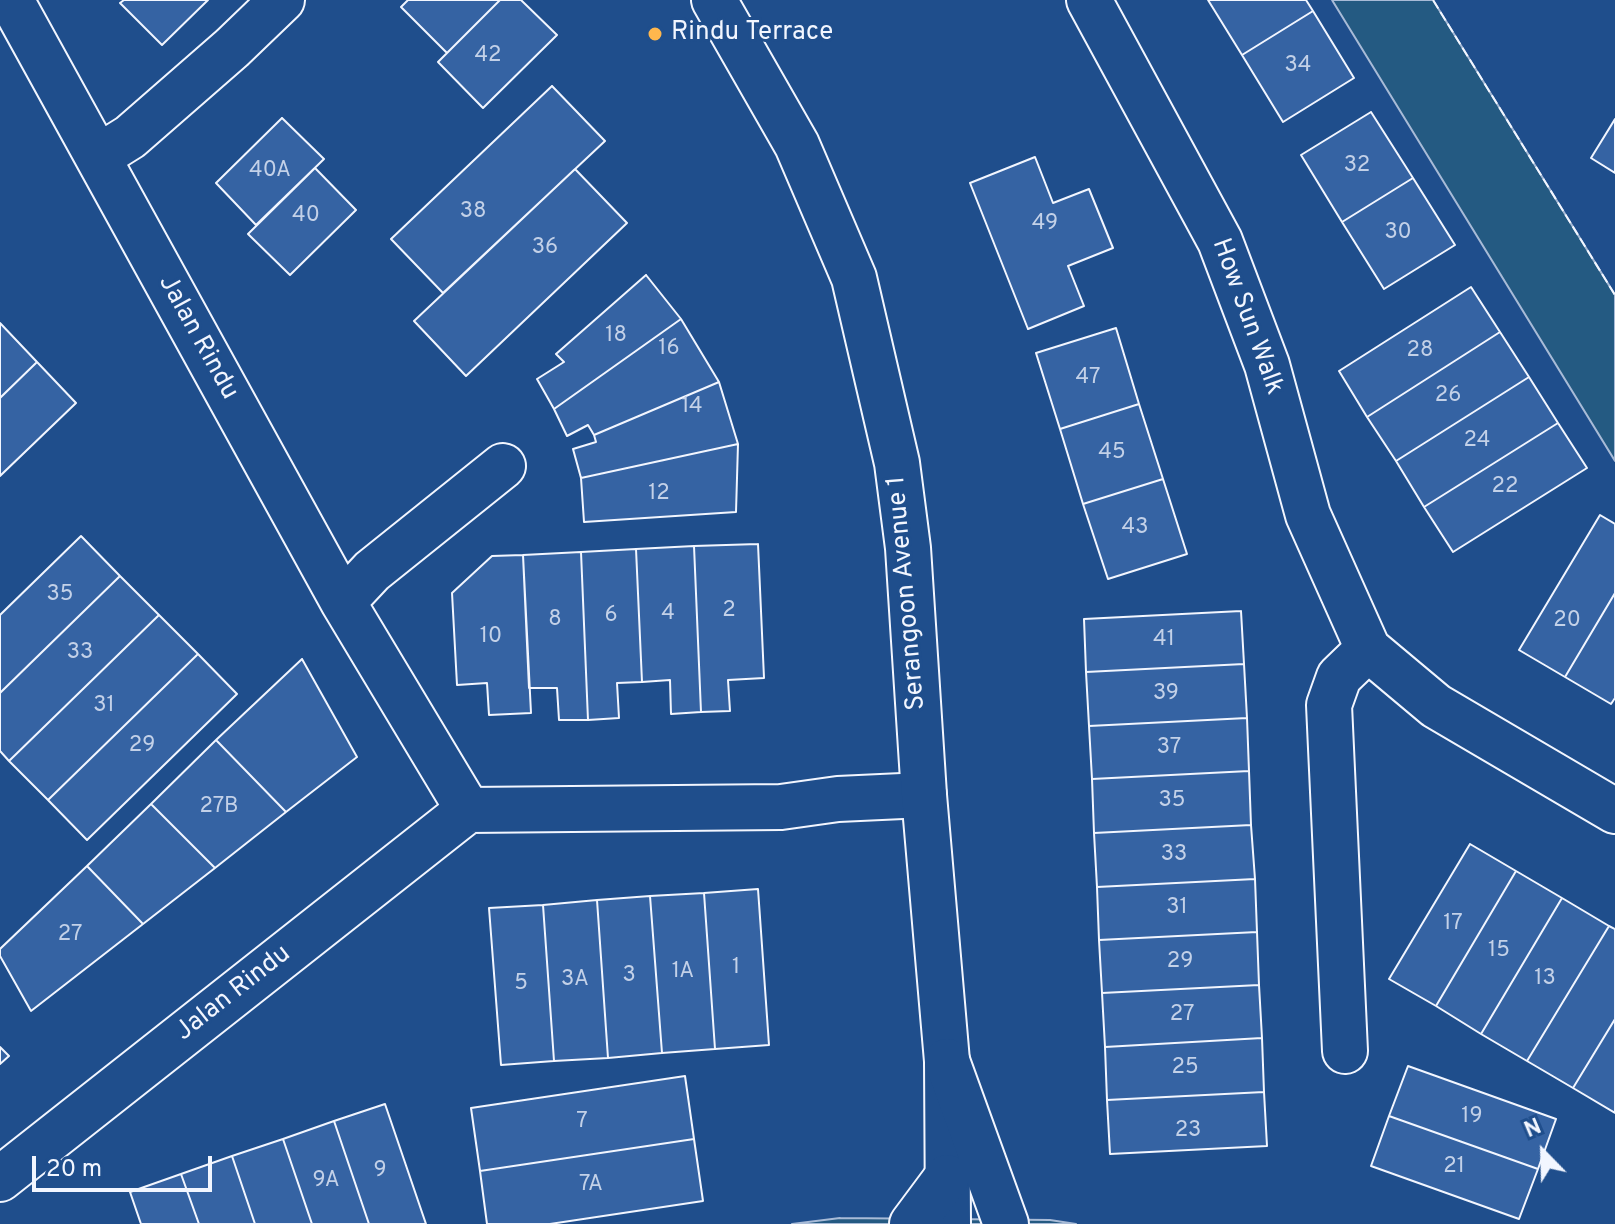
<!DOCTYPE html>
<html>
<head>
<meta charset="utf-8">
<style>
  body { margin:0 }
  #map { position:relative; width:1615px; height:1224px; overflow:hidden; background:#1f4e8c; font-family:Overpass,sans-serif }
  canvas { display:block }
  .north { position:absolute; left:1503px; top:1112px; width:80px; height:80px; -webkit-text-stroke:6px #1f4e8c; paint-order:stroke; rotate:337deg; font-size:22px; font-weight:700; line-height:32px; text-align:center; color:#f2f6ff }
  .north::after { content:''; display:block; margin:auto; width:28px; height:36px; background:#f2f6ff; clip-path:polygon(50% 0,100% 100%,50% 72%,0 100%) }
  .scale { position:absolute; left:32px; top:1156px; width:180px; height:36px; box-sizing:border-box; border:4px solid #f2f6ff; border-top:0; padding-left:10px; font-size:24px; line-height:28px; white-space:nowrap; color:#f2f6ff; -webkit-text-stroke:6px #1f4e8c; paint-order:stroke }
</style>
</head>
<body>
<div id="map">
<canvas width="1615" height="1224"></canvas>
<div class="north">N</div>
<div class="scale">20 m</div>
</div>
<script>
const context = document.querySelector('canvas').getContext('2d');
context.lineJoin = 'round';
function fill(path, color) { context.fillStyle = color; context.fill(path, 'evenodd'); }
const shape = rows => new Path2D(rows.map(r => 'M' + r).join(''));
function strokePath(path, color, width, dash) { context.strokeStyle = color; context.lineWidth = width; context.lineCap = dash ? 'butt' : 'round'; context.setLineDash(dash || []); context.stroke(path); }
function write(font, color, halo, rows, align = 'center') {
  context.font = font + ' Overpass,sans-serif'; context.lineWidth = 6; context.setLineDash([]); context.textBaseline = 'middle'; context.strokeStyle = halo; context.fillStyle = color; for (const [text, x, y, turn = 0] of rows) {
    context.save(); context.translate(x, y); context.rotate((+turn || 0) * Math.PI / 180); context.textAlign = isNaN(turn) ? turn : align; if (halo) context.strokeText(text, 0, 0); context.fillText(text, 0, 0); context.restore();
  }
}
const green = shape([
  [1332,0,1433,0,1615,295,1615,461,1332,0],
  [840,1218,1050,1220,1076,1224,792,1224,840,1218]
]);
fill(green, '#245a82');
strokePath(green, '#a8bbd7', 2);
const building = shape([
  [124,0,208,0,162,45,120,3,124,0],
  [408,0,500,0,447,53,401,7,408,0],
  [500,0,521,0,557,35,483,108,438,62,500,0],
  [1208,0,1306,0,1313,11,1242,55,1208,0],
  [1313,11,1354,78,1283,122,1242,55,1313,11],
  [552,86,605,141,443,293,391,239,552,86],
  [1371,112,1413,178,1342,222,1301,155,1371,112],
  [282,118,324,159,256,225,216,183,282,118],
  [1615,119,1615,173,1591,158,1615,119],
  [1035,157,1053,203,1089,189,1113,248,1068,266,1084,306,1028,329,970,183,1035,157],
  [315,168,356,210,290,275,248,234,315,168],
  [575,169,627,223,466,376,414,321,575,169],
  [1413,178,1455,245,1384,289,1342,222,1413,178],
  [646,275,681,319,554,409,537,379,564,362,556,354,646,275],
  [1471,287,1500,332,1367,417,1339,371,1471,287],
  [681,319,719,382,594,435,588,425,567,436,554,409,681,319],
  [0,323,37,362,0,398,0,323],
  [1116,328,1139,404,1060,429,1036,353,1116,328],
  [1500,332,1529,377,1396,461,1367,417,1500,332],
  [37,362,76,403,0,476,0,398,37,362],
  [1529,377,1558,423,1424,507,1396,461,1529,377],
  [719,382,738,444,581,478,573,449,596,442,594,435,719,382],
  [1139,404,1163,479,1083,504,1060,429,1139,404],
  [1558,423,1587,468,1453,552,1424,507,1558,423],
  [738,444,736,512,584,522,581,478,738,444],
  [1163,479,1187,554,1108,579,1083,504,1163,479],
  [1600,515,1615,524,1615,593,1565,677,1519,650,1600,515],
  [81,536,120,576,0,693,0,615,81,536],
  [758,544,764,678,728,680,730,711,701,712,694,546,758,544],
  [694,546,701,712,671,714,670,680,642,682,636,549,694,546],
  [636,549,642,682,617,683,619,718,588,720,581,552,636,549],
  [581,552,588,720,559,720,557,688,529,688,523,555,581,552],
  [523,555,531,713,489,715,487,683,457,685,452,593,492,556,523,555],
  [120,576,159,615,9,761,0,751,0,693,120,576],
  [1615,593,1615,698,1611,704,1565,677,1615,593],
  [1241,611,1244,664,1086,672,1084,619,1241,611],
  [159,615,198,654,48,800,9,761,159,615],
  [198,654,237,694,87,840,48,800,198,654],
  [302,659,357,757,286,812,216,740,302,659],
  [1244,664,1247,718,1089,726,1086,672,1244,664],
  [1247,718,1249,771,1092,779,1089,726,1247,718],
  [216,740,286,812,215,868,151,804,216,740],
  [1249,771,1251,825,1094,833,1092,779,1249,771],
  [151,804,215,868,143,924,87,866,151,804],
  [1251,825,1255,879,1097,887,1094,833,1251,825],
  [1470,844,1516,871,1436,1006,1389,979,1470,844],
  [87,866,143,924,31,1011,0,956,0,949,87,866],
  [1516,871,1562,898,1481,1034,1436,1006,1516,871],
  [1255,879,1257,932,1099,940,1097,887,1255,879],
  [758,889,769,1045,715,1049,704,893,758,889],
  [704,893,715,1049,662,1053,650,896,704,893],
  [650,896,662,1053,608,1058,597,900,650,896],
  [1562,898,1609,926,1527,1061,1481,1034,1562,898],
  [597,900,608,1058,554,1061,543,905,597,900],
  [543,905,554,1061,501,1065,489,908,543,905],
  [1609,926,1615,929,1615,1019,1573,1088,1527,1061,1609,926],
  [1257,932,1259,985,1102,993,1099,940,1257,932],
  [1259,985,1262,1038,1105,1047,1102,993,1259,985],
  [1615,1019,1615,1113,1573,1088,1615,1019],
  [1262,1038,1264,1092,1107,1100,1105,1047,1262,1038],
  [0,1047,9,1056,0,1064,0,1047],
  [1408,1066,1556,1119,1538,1169,1389,1116,1408,1066],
  [685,1076,694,1139,480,1171,471,1108,685,1076],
  [1264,1092,1267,1146,1110,1154,1107,1100,1264,1092],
  [385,1104,426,1224,369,1224,334,1121,385,1104],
  [1389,1116,1538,1169,1519,1219,1371,1166,1389,1116],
  [334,1121,369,1224,312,1224,283,1139,334,1121],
  [283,1139,312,1224,255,1224,232,1156,283,1139],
  [694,1139,703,1201,550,1224,487,1224,480,1171,694,1139],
  [232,1156,255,1224,199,1224,181,1174,232,1156],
  [181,1174,199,1224,141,1224,130,1192,181,1174]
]);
fill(building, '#3563a3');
strokePath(building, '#f2f6ff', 2);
const minor = shape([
  [11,0,343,602,468,810],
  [1089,0,1220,241,1267,365,1308,515,1368,649,1436,706,1615,811],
  [98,157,130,137,232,48,282,0],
  [343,602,372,571,503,466],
  [1345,1051,1329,705,1339,677,1368,649],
  [0,1179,468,810,781,807,838,799,924,795]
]);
const tertiary = shape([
  [714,0,797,145,854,278,897,463,908,548,924,795,947,1061,948,1224]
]);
const trunk = shape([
  [947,1061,1006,1224],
  [912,1224,947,1177]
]);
strokePath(minor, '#f2f6ff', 48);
strokePath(tertiary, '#f2f6ff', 48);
strokePath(trunk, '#f2f6ff', 48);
strokePath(minor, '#1f4e8c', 44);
strokePath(tertiary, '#1f4e8c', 44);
strokePath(trunk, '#1f4e8c', 44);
strokePath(shape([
  [1433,0,1615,295]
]), '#f2f6ff', 2, [10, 4]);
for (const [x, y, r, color] of [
  [655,34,8,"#ffb74d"]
]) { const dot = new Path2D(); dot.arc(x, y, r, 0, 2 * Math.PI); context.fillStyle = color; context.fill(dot); strokePath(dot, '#1f4e8c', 3); }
write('22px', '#c3d1e8', null, [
  ["42",488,57],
  ["34",1298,67],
  ["32",1357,167],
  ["40A",270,172],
  ["38",473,213],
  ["40",306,217],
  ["49",1045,225],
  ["30",1398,234],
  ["36",545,249],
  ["18",616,337],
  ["16",669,350],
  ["28",1420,352],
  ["47",1088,379],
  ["26",1448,397],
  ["14",692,408],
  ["24",1477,442],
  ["45",1112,454],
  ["22",1505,488],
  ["12",659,495],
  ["43",1135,529],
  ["35",60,596],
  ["2",729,612],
  ["4",668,615],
  ["6",611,617],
  ["8",555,621],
  ["20",1567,622],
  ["10",491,638],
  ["41",1164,641],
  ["33",80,654],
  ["39",1166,695],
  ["31",104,707],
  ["29",142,747],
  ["37",1169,749],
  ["35",1172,802],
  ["27B",219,808],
  ["33",1174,856],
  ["31",1177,909],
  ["17",1453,925],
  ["27",70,936],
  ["15",1499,952],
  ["29",1180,963],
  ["1",736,969],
  ["1A",683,973],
  ["3",629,977],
  ["13",1545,980],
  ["3A",575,981],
  ["5",521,985],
  ["27",1182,1016],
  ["25",1185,1069],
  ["19",1472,1118],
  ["7",582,1123],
  ["23",1188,1132],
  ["21",1454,1168],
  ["9",380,1172],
  ["9A",326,1182],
  ["7A",591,1186]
]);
write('26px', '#f2f6ff', '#1f4e8c', [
  ["Rindu Terrace",671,34]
], 'left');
write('26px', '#f2f6ff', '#1f4e8c', [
  ["How Sun Walk",1246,317,70],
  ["Jalan Rindu",197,338,61],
  ["Serangoon Avenue 1",908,593,-95],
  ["Jalan Rindu",234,994,-38]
]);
</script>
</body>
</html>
